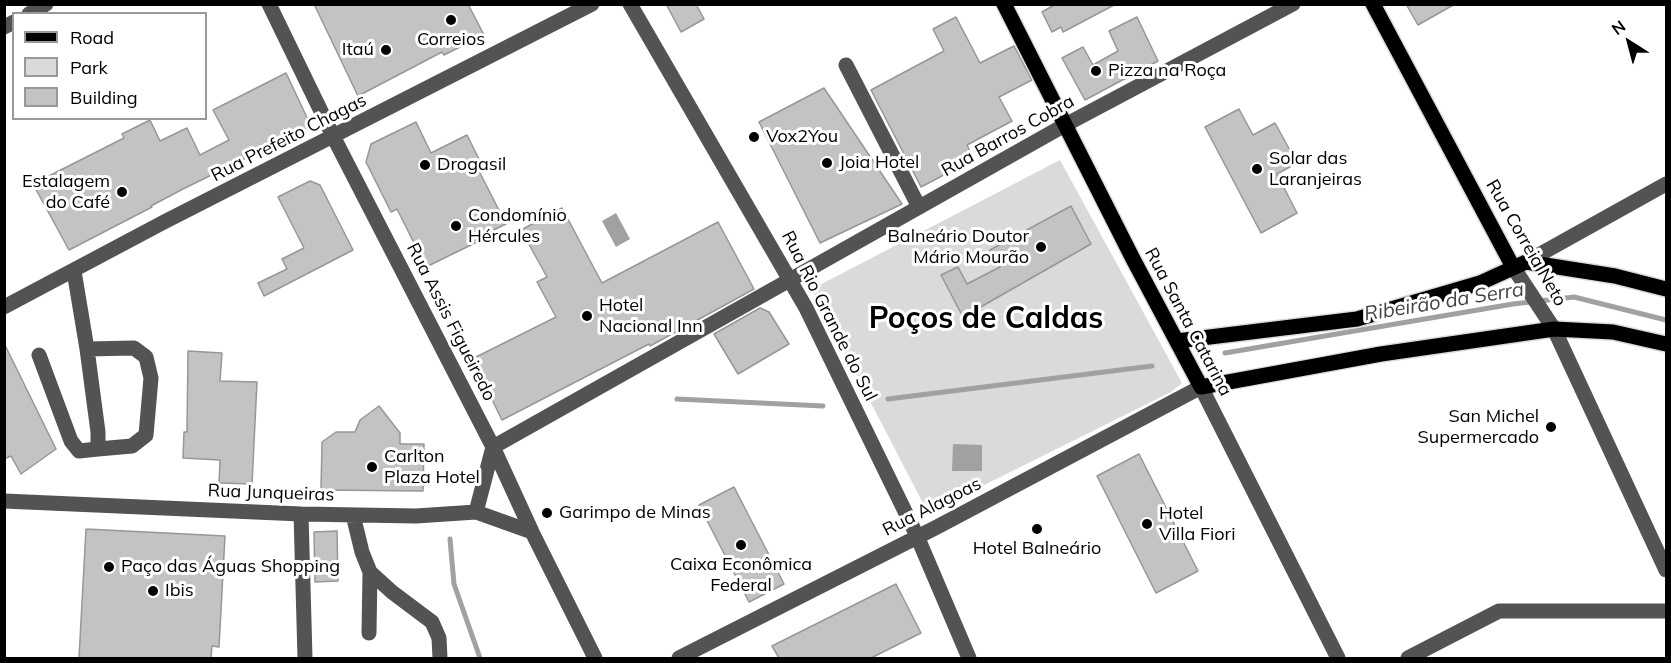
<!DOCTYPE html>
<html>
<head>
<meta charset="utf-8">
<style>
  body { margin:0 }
  #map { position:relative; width:1671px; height:663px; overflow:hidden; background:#fff; font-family:Mulish,sans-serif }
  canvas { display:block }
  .frame { position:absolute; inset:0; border:6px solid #000; pointer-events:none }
  .legend { position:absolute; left:12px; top:12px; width:195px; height:108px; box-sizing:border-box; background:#fff; border:2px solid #999; margin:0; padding:8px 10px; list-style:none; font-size:18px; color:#000 }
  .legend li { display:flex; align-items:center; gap:12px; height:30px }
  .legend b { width:30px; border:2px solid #999 }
  .north { position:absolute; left:1599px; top:12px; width:60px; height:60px; -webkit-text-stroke:4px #fff; paint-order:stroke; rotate:324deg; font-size:16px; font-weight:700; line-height:24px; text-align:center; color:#000 }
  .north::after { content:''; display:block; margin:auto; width:21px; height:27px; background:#000; clip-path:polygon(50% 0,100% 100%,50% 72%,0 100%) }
</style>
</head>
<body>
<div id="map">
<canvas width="1671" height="663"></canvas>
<div class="frame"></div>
<ul class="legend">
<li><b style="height:8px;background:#000"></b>Road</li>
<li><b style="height:16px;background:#dadada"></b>Park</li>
<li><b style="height:16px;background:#c3c3c3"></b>Building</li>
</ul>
<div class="north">N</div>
</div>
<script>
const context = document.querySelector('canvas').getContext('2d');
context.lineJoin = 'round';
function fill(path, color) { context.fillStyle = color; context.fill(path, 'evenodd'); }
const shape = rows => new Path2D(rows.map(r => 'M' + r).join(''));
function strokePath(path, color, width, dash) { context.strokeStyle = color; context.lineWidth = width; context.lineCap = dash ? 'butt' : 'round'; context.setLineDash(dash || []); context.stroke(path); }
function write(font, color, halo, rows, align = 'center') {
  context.font = font + ' Mulish,sans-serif'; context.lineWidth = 6; context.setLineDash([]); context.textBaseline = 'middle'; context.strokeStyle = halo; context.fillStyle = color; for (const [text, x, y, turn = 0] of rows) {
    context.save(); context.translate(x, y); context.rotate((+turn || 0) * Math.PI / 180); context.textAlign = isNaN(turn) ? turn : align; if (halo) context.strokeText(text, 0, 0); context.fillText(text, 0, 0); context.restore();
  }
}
fill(shape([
  [1060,160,1182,383,1171,392,928,513,812,289]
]), '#dadada');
fill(shape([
  [616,213,630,239,616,247,602,221],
  [953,444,982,445,982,471,952,471]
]), '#a1a1a1');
strokePath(shape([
  [1225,353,1513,304,1574,297,1666,320],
  [677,399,823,406],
  [888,399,1152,366],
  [450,539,454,584,480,658]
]), '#a1a1a1', 5);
const building = shape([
  [314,4,468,4,484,35,444,55,442,52,358,96,314,4],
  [666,4,696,4,704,19,681,32,666,4],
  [1056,4,1116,4,1063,32,1061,27,1052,32,1042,12,1056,4],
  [1406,4,1455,4,1418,25,1406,4],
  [956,17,980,63,1014,46,1032,80,999,97,1012,121,967,145,974,159,921,187,871,90,944,51,933,29,956,17],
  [1137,17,1158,61,1085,100,1062,58,1083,47,1093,65,1118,51,1109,31,1137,17],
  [286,73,311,126,181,190,151,206,152,207,69,250,33,184,124,138,122,134,150,120,160,141,187,128,200,155,229,140,213,110,286,73],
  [824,88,902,204,820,243,759,122,824,88],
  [1239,109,1253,135,1275,123,1297,163,1277,174,1297,213,1261,233,1205,127,1239,109],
  [416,122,431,153,467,135,483,167,478,169,506,224,475,239,477,242,426,267,397,209,391,212,366,162,371,144,416,122],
  [310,181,320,185,353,250,264,296,258,283,287,269,282,259,304,248,278,197,310,181],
  [1071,206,1091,244,963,317,941,275,958,267,967,284,1000,267,990,250,1071,206],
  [562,208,602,283,718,222,754,289,650,346,649,344,502,420,472,359,556,317,537,282,547,277,521,230,562,208],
  [760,308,769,312,789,344,738,374,714,334,760,308],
  [4,343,56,449,21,474,11,456,4,459,4,343],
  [188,351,222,353,220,381,257,382,252,484,219,483,220,460,183,458,184,432,187,432,188,351],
  [379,406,400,433,400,444,424,444,423,491,321,490,322,442,336,432,355,432,360,420,379,406],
  [1139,454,1198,571,1156,593,1097,476,1139,454],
  [734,487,784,584,749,602,699,505,734,487],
  [86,529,225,536,219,647,212,646,211,658,79,658,86,529],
  [337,531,338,581,315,582,314,532,337,531],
  [896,584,921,633,871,658,779,658,772,646,896,584]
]);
fill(building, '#c3c3c3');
strokePath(building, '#979797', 1.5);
const major = shape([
  [1004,4,1133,259,1201,387,1381,354,1554,329,1613,332,1666,344],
  [1373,4,1513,267],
  [1177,341,1357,319,1480,283,1526,262,1615,276,1666,289]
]);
strokePath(major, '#dbdbdb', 18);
strokePath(shape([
  [269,4,334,138,493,447,532,532,595,658],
  [630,4,806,308,917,536,969,658],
  [29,14,46,4],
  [4,27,14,22],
  [846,65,919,207],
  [1526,262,1666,184],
  [1513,267,1554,329,1666,570],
  [4,307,164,222,592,4],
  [87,349,134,348,146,357,151,378,146,435,132,446,98,449],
  [39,355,71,441,79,451,98,449,98,432,87,349,74,271],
  [493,447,1065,125,1293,4],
  [4,501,301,514,416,516,476,512,532,532],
  [476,512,493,447],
  [301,514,305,658],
  [353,515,362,552,370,572,392,592,432,622,439,638,440,658],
  [369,633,370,572],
  [679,658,937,527,1201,387,1338,658],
  [1408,658,1499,611,1666,611]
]), '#535353', 15);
strokePath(major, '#000', 15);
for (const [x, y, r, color] of [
  [451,20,6,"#000"],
  [386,50,6,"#000"],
  [1096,71,6,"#000"],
  [754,137,6,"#000"],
  [827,163,6,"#000"],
  [425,165,6,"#000"],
  [1257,169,6,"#000"],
  [122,192,6,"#000"],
  [456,226,6,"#000"],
  [1041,247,6,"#000"],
  [587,316,6,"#000"],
  [1551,427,6,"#000"],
  [372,467,6,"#000"],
  [547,513,6,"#000"],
  [1147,524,6,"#000"],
  [1037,529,6,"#000"],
  [741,545,6,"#000"],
  [109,567,6,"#000"],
  [153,591,6,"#000"]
]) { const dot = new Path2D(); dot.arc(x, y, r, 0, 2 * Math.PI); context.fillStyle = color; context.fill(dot); strokePath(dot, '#fff', 2); }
write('18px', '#000', '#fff', [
  ["Correios",451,40,"center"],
  ["Itaú",374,50,"right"],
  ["Pizza na Roça",1108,71],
  ["Vox2You",766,137],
  ["Solar das",1269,159],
  ["Laranjeiras",1269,180],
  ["Joia Hotel",839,163],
  ["Drogasil",437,165],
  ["Estalagem",110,182,"right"],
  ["do Café",110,203,"right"],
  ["Condomínio",468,216],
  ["Hércules",468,237],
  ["Balneário Doutor",1029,237,"right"],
  ["Mário Mourão",1029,258,"right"],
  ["Hotel",599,306],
  ["Nacional Inn",599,327],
  ["San Michel",1539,417,"right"],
  ["Supermercado",1539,438,"right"],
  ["Carlton",384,457],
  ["Plaza Hotel",384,478],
  ["Garimpo de Minas",559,513],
  ["Hotel",1159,514],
  ["Villa Fiori",1159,535],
  ["Hotel Balneário",1037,549,"center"],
  ["Caixa Econômica",741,565,"center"],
  ["Federal",741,586,"center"],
  ["Paço das Águas Shopping",121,567],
  ["Ibis",165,591]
], 'left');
write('18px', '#000', '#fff', [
  ["Rua Barros Cobra",1008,136,-29],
  ["Rua Prefeito Chagas",289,138,-27],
  ["Rua Correia Neto",1526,243,60],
  ["Rua Rio Grande do Sul",829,316,63],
  ["Rua Assis Figueiredo",451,322,63],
  ["Rua Santa Catarina",1188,322,62],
  ["Rua Junqueiras",271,493,2],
  ["Rua Alagoas",932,507,-27]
]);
write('italic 20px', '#424242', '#fff', [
  ["Ribeirão da Serra",1444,302,-9]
]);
write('bold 30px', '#000', '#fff', [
  ["Poços de Caldas",986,319]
]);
</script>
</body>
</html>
